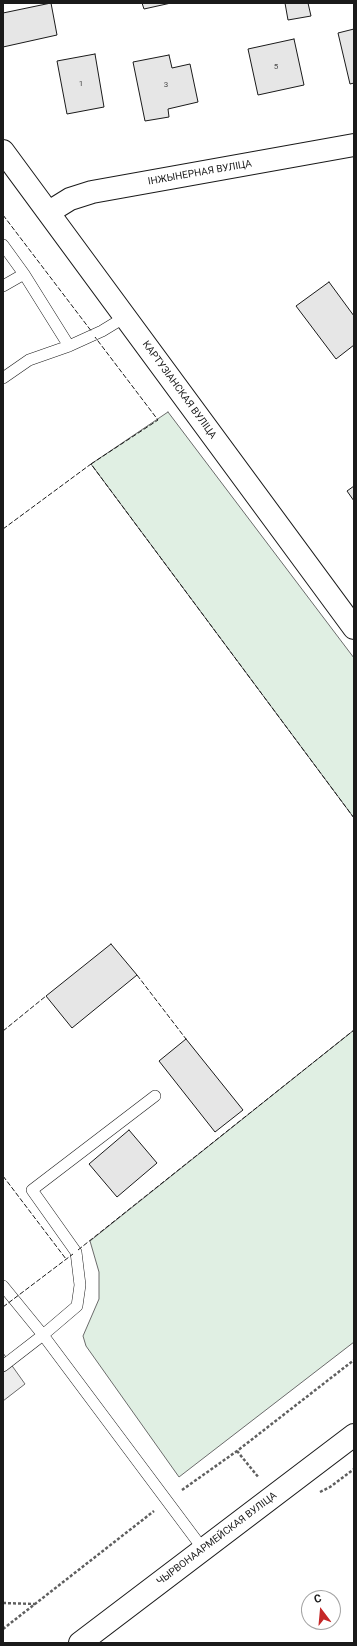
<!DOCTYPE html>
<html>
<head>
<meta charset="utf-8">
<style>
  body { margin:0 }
  #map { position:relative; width:357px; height:1646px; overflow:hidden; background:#fff; font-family:Roboto,sans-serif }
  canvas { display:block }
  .frame { position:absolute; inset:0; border:4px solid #1a1a1a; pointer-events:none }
  .north { position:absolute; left:301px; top:1590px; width:40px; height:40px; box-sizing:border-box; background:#fff; border:1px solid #a3a3a3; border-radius:50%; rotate:344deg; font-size:11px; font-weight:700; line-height:16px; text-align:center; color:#1a1a1a }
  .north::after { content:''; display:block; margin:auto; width:14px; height:18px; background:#c62828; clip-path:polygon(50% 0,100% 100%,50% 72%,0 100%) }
</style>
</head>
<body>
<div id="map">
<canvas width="357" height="1646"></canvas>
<div class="frame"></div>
<div class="north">С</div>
</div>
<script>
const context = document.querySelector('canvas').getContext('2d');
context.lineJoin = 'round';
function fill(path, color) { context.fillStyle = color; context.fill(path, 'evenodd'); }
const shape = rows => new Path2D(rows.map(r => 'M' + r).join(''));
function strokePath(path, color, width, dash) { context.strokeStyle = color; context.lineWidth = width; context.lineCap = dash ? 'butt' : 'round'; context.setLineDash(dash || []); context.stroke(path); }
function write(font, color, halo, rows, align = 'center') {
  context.font = font + ' Roboto,sans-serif'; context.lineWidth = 3; context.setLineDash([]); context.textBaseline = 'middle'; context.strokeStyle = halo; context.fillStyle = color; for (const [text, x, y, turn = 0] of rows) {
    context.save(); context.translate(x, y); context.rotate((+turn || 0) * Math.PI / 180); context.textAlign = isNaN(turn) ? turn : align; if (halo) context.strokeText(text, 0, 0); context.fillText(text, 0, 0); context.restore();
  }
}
const green = shape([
  [168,412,354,658,354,818,91,464,168,412],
  [354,1030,354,1342,179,1477,86,1346,83,1336,99,1299,99,1272,90,1241,354,1030]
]);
fill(green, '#e0efe3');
strokePath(green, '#6a6a6a', 1);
const parking = shape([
  [3,1353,25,1384,3,1401,3,1353]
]);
fill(parking, '#ededed');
strokePath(parking, '#6a6a6a', 1);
const building = shape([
  [51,3,57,35,3,47,3,13,51,3],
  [142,3,171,3,144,9,142,3],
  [285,3,308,3,311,16,288,20,285,3],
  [354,29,354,83,350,84,338,33,354,29],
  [294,39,304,85,258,95,248,49,294,39],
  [95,54,104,107,67,114,57,61,95,54],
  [169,55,172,68,190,64,198,102,168,109,169,117,145,121,133,62,169,55],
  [329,282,354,316,354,345,336,359,296,306,329,282],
  [354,486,354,501,347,491,354,486],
  [111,944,137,975,72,1028,46,996,111,944],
  [186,1039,243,1110,215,1132,159,1061,186,1039],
  [129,1130,157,1163,117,1197,89,1164,129,1130]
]);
fill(building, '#e6e6e6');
strokePath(building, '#1a1a1a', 1);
const service = shape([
  [3,245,24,274,69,346],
  [3,286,24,274],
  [3,378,29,360,69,346,102,331,125,317],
  [3,1286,43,1335,203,1549],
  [3,1366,43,1335,77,1306,80,1285,76,1252,32,1190,155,1096]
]);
const minor = shape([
  [3,151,354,628],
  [49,212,70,199,92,192,354,145]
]);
const primary = shape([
  [80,1643,354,1435]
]);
strokePath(service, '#1a1a1a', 12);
strokePath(minor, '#1a1a1a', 24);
strokePath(primary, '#1a1a1a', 24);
strokePath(shape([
  [237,1451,259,1478],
  [182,1490,237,1451,354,1360],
  [320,1492,330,1487,354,1469],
  [3,1603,35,1604],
  [3,1629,154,1511]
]), '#5f5f5f', 2.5, [3, 2]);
strokePath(service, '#fff', 11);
strokePath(minor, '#fff', 22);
strokePath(primary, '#fff', 22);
strokePath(shape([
  [3,215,92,332],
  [91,464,158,420,95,337],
  [3,529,91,464,354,818],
  [137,975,186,1039],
  [3,1031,46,996],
  [3,1176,66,1259],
  [78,1250,354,1030],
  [3,1307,73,1254]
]), '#1a1a1a', 1, [5, 2]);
write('8px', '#4d4d4d', null, [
  ["5",276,67],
  ["1",81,84],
  ["3",166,85]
]);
write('10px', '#1a1a1a', '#fff', [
  ["ІНЖЫНЕРНАЯ ВУЛІЦА",200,173,-10],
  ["КАРТУЗІАНСКАЯ ВУЛІЦА",179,390,54],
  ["ЧЫРВОНААРМЕЙСКАЯ ВУЛІЦА",217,1539,-37]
]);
</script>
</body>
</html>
